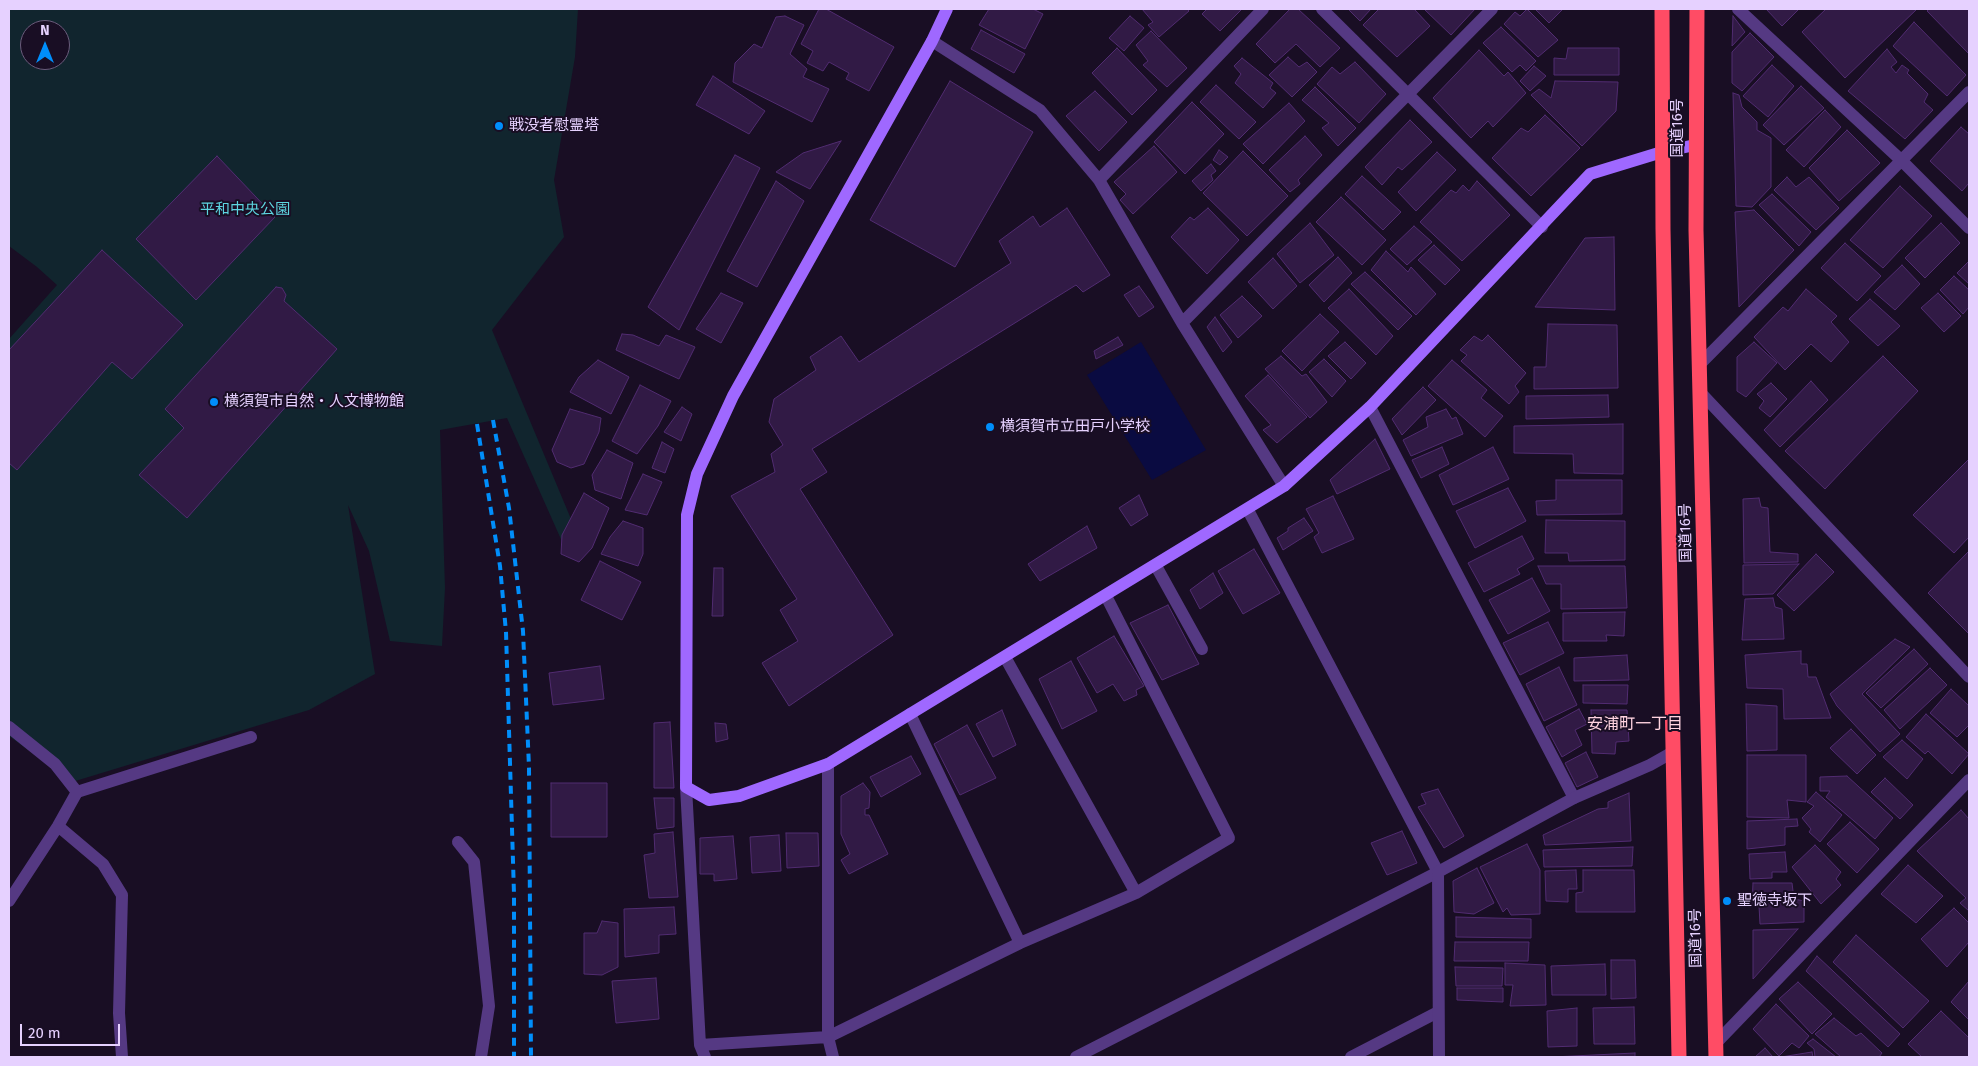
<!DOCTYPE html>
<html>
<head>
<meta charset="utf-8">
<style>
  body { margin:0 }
  #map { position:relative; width:1978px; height:1066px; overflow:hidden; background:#190e24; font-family:"Fira Sans",sans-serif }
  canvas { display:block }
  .frame { position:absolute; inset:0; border:10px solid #e6d1ff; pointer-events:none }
  .north { position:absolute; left:20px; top:20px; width:50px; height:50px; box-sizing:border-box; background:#190e24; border:1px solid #6b5c7c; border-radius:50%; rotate:0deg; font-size:14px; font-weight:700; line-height:20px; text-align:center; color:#e6d1ff }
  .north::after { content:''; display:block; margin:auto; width:18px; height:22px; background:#008efb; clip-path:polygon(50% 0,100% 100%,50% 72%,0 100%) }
  .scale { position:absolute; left:20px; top:1024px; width:100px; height:22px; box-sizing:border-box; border:2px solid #e6d1ff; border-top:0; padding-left:6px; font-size:15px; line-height:18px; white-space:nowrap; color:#e6d1ff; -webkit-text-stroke:4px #190e24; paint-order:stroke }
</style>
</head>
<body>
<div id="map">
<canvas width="1978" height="1066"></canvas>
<div class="frame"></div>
<div class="north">N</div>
<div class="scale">20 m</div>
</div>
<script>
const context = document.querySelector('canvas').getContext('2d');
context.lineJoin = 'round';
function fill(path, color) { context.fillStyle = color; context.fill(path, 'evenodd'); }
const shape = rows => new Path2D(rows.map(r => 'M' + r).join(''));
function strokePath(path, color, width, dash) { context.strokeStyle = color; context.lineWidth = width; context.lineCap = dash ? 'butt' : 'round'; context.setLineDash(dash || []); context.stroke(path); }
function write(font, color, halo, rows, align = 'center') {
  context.font = font + ' "Fira Sans","Noto Sans JP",sans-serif'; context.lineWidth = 4; context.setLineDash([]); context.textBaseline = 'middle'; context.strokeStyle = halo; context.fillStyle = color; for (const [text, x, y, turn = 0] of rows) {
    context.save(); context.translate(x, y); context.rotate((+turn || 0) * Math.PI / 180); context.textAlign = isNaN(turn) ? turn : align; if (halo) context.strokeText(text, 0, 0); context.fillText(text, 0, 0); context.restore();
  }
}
fill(shape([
  [9,9,578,9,575,57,554,180,564,237,492,330,571,519,564,546,507,418,440,430,445,588,442,646,390,641,369,551,348,505,375,674,309,710,72,782,9,736,9,339,57,285,37,267,9,246],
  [30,30,60,30,60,60,30,60]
]), '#11252e');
fill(shape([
  [1141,342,1206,450,1152,480,1087,375]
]), '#0a0b41');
const building = shape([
  [819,9,826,9,894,47,869,91,846,79,849,73,829,62,823,71,807,63,813,51,801,44,819,9],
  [989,9,1033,9,1043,14,1025,49,979,25,989,9],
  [1142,9,1187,9,1189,11,1159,37,1148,25,1153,22,1142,9],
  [1207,9,1242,9,1220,31,1202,14,1207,9],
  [1290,9,1298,9,1340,48,1320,67,1296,44,1275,63,1256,44,1290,9],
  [1348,9,1371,9,1360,21,1348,9],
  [1379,9,1414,9,1430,26,1397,57,1363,25,1379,9],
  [1424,9,1475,9,1451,35,1424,9],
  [1527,9,1558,40,1538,57,1504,24,1515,12,1520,16,1527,9],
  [1535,9,1563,9,1549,23,1535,9],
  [1766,9,1799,9,1782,26,1766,9],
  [1826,9,1917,9,1845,78,1802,32,1826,9],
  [1929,9,1969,9,1969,54,1927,11,1929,9],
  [785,16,804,25,790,54,807,69,803,77,829,89,812,122,733,82,735,63,754,44,762,48,776,17,785,16],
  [1130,16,1144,28,1124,51,1109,38,1130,16],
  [1733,16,1745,32,1732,46,1733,16],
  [1914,22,1966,75,1947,96,1893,46,1914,22],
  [1501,27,1536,61,1526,71,1520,65,1512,72,1483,43,1501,27],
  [981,30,1025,54,1014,73,971,49,981,30],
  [1151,31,1187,68,1167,87,1143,65,1148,61,1136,45,1151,31],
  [1750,33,1774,57,1742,91,1732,83,1732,52,1750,33],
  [1117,48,1157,90,1132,115,1092,73,1117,48],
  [1568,48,1619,48,1619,75,1554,75,1554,58,1566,59,1568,48],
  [1887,49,1897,62,1891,67,1896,73,1902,65,1909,70,1907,73,1928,94,1924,102,1933,110,1905,139,1848,91,1887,49],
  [1479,50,1504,76,1508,72,1526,93,1493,127,1488,121,1471,138,1433,98,1479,50],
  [1288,57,1299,67,1307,62,1317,72,1292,97,1269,75,1288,57],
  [1242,58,1273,83,1270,88,1276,93,1263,108,1235,83,1241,74,1234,66,1242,58],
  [1355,62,1386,94,1359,123,1317,84,1332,67,1340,74,1355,62],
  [1772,65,1794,86,1768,117,1743,96,1772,65],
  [1534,66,1546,76,1530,91,1520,81,1534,66],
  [713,76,765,111,749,134,696,105,713,76],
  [950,81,1033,132,955,267,870,220,950,81],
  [1555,81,1618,82,1616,111,1582,146,1531,95,1539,89,1551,98,1555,81],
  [1216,85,1256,122,1239,139,1200,102,1216,85],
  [1801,86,1824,108,1784,145,1763,125,1801,86],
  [1315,87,1356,128,1338,146,1322,128,1329,123,1302,100,1315,87],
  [1095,91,1127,122,1099,151,1066,116,1095,91],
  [1733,93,1739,95,1742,107,1757,122,1757,130,1771,138,1771,187,1752,207,1736,206,1733,93],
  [1192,102,1224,134,1185,174,1154,142,1192,102],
  [1289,103,1305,121,1263,164,1243,144,1289,103],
  [1825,110,1841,127,1804,167,1786,150,1825,110],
  [1545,115,1580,148,1531,196,1492,158,1521,128,1528,132,1545,115],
  [1410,120,1432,142,1402,170,1398,167,1382,185,1365,167,1410,120],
  [1961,127,1969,134,1969,183,1962,191,1930,161,1961,127],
  [1847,130,1880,163,1839,201,1809,168,1847,130],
  [1305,136,1322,155,1298,180,1300,184,1290,192,1269,170,1305,136],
  [841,141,810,189,776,172,803,153,841,141],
  [1154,146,1177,172,1133,214,1120,200,1126,194,1114,182,1154,146],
  [1219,150,1228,157,1220,165,1213,160,1219,150],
  [1243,151,1288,196,1247,236,1203,193,1243,151],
  [1437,152,1456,170,1416,211,1398,192,1437,152],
  [735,155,760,168,679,330,648,307,735,155],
  [217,156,275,217,196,300,136,239,217,156],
  [1211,164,1216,171,1211,175,1213,180,1201,191,1192,181,1211,164],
  [1362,176,1401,212,1383,230,1345,194,1362,176],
  [1787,177,1796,187,1809,177,1839,208,1816,230,1774,190,1787,177],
  [776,181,804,201,757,287,727,271,776,181],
  [1477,181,1510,215,1462,261,1420,222,1451,190,1456,193,1463,185,1469,191,1477,181],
  [1900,186,1932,216,1883,268,1850,240,1900,186],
  [1772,194,1811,232,1799,246,1759,205,1772,194],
  [1341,197,1386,240,1362,265,1316,222,1341,197],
  [1067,208,1110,275,1083,292,1076,285,812,449,827,472,800,489,893,635,789,706,762,663,798,641,780,610,797,599,731,496,775,472,771,454,783,445,769,422,774,399,816,370,810,357,841,336,859,362,1011,263,999,241,1033,216,1040,227,1067,208],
  [1208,208,1239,240,1207,274,1171,237,1190,217,1194,220,1208,208],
  [1754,210,1794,250,1739,307,1735,212,1754,210],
  [1310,223,1334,255,1300,283,1277,254,1310,223],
  [1941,223,1960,243,1925,278,1905,258,1941,223],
  [1414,226,1432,242,1407,265,1390,249,1414,226],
  [1614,237,1615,310,1535,307,1585,238,1614,237],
  [1845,243,1881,276,1857,301,1821,268,1845,243],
  [1434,245,1460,270,1445,285,1418,260,1434,245],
  [102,250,183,325,132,379,112,362,17,470,9,463,9,350,102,250],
  [1386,251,1408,272,1411,267,1436,294,1416,315,1371,270,1386,251],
  [1338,257,1352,273,1324,302,1309,285,1338,257],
  [1273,258,1297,286,1273,309,1248,282,1273,258],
  [1969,261,1969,284,1957,273,1969,261],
  [1902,265,1920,284,1895,310,1874,292,1902,265],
  [1365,272,1412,316,1398,330,1351,284,1365,272],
  [1954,276,1969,290,1969,307,1963,314,1940,290,1954,276],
  [1139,286,1154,307,1139,317,1124,295,1139,286],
  [276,287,282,288,286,295,284,301,337,349,187,518,139,475,184,428,165,409,276,287],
  [1349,289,1393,336,1376,355,1328,308,1349,289],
  [1806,289,1837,316,1831,322,1849,342,1831,362,1811,344,1785,370,1754,337,1783,307,1788,311,1806,289],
  [721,293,743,303,721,343,696,329,721,293],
  [1938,293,1961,316,1944,332,1921,308,1938,293],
  [1242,296,1262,316,1238,338,1220,315,1242,296],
  [1870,299,1900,326,1878,346,1849,319,1870,299],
  [1320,314,1339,332,1302,371,1282,351,1320,314],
  [1215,317,1232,342,1223,352,1207,327,1215,317],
  [1548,324,1617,325,1618,388,1534,389,1534,367,1546,367,1548,324],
  [622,334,633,335,659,346,666,335,695,347,679,379,616,350,622,334],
  [1488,335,1526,373,1515,386,1519,392,1509,404,1461,361,1467,355,1460,350,1474,336,1482,341,1488,335],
  [1118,337,1123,345,1096,359,1094,351,1118,337],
  [1345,342,1366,363,1351,379,1328,356,1345,342],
  [1754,342,1777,363,1746,397,1737,391,1737,357,1754,342],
  [1281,356,1302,376,1306,374,1327,402,1310,418,1265,369,1281,356],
  [1883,356,1918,391,1825,489,1785,451,1883,356],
  [1324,359,1346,381,1332,397,1309,372,1324,359],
  [598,360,629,377,611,414,570,392,579,377,598,360],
  [1452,360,1487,390,1481,398,1503,416,1485,437,1428,386,1452,360],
  [1268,375,1307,417,1277,443,1263,430,1271,425,1245,396,1268,375],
  [1811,381,1828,400,1780,447,1764,430,1811,381],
  [1771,383,1787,399,1770,417,1759,408,1764,401,1757,394,1771,383],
  [640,385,671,401,658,426,637,454,612,441,640,385],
  [1423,387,1436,400,1402,435,1392,419,1423,387],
  [1608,395,1609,417,1526,419,1526,396,1608,395],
  [682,407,692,414,681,441,664,432,682,407],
  [570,409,601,418,599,432,584,464,571,468,557,462,552,450,570,409],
  [1446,409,1452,419,1456,417,1463,434,1411,456,1403,440,1428,427,1426,417,1446,409],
  [1623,424,1623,474,1574,473,1573,454,1514,453,1514,426,1623,424],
  [1375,439,1390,469,1337,494,1330,480,1375,439],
  [662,442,674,449,665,473,652,468,662,442],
  [1442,447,1449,464,1421,478,1412,460,1442,447],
  [1493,447,1509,479,1453,505,1439,475,1493,447],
  [607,450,633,463,621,499,595,490,592,475,607,450],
  [1969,459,1969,537,1954,553,1913,515,1969,459],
  [643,474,662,482,647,515,625,510,643,474],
  [1556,480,1622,480,1622,514,1537,515,1536,501,1556,500,1556,480],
  [1508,488,1526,521,1475,548,1456,511,1508,488],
  [584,493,609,508,592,548,579,562,561,554,562,535,584,493],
  [1139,495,1148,515,1131,526,1119,508,1139,495],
  [1333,496,1354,539,1322,553,1314,537,1319,533,1306,509,1333,496],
  [1759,498,1761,507,1768,508,1770,552,1798,554,1798,562,1744,563,1743,499,1759,498],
  [1304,518,1313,531,1283,550,1277,538,1288,531,1288,528,1304,518],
  [1546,520,1625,521,1625,560,1569,561,1568,553,1545,553,1546,520],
  [623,521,643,528,643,554,638,566,601,554,610,537,623,521],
  [1087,526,1097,548,1040,581,1028,564,1087,526],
  [1522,536,1534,559,1517,569,1520,574,1484,592,1468,563,1522,536],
  [1254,549,1280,593,1243,614,1218,571,1254,549],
  [1969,551,1969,634,1928,593,1969,551],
  [1816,554,1834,572,1794,611,1777,595,1816,554],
  [600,561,641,582,622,620,581,600,600,561],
  [1799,564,1773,594,1743,595,1743,565,1799,564],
  [1538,566,1625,566,1627,608,1561,609,1561,584,1546,584,1538,566],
  [714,568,723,568,723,616,712,616,714,568],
  [1213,573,1223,593,1200,609,1190,590,1213,573],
  [1532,578,1550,611,1508,634,1489,600,1532,578],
  [1773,598,1775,607,1782,609,1784,639,1742,640,1745,599,1773,598],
  [1168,605,1199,664,1162,680,1130,623,1168,605],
  [1625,612,1624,636,1606,635,1607,641,1563,641,1563,613,1625,612],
  [1548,622,1564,653,1520,675,1503,643,1548,622],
  [1114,636,1144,686,1136,690,1137,695,1124,701,1113,684,1097,693,1077,658,1114,636],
  [1895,639,1910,647,1862,694,1900,734,1880,752,1837,706,1830,694,1895,639],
  [1914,649,1928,664,1881,708,1866,693,1914,649],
  [1801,651,1801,664,1807,664,1808,677,1816,677,1831,718,1784,719,1783,689,1747,688,1745,655,1801,651],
  [1627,655,1629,680,1574,681,1574,658,1627,655],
  [1071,661,1097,711,1062,729,1039,679,1071,661],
  [600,666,604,699,553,705,549,673,600,666],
  [1559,667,1577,705,1544,721,1526,684,1559,667],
  [1930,668,1947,685,1900,729,1884,710,1930,668],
  [1583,685,1628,685,1627,704,1583,703,1583,685],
  [1951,689,1969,706,1969,725,1957,737,1930,713,1951,689],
  [1746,704,1777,706,1777,750,1747,751,1746,704],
  [1579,709,1587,724,1575,730,1582,745,1562,757,1546,727,1579,709],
  [1002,710,1016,745,993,757,976,724,1002,710],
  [1591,710,1627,710,1629,741,1616,742,1615,754,1592,753,1591,710],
  [1926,714,1969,754,1952,774,1928,751,1925,754,1906,737,1926,714],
  [670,722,674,788,654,788,654,723,670,722],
  [715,723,726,724,728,739,716,742,715,723],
  [967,725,996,778,960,795,934,744,967,725],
  [1851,729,1876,755,1857,774,1830,748,1851,729],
  [1902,740,1923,759,1907,779,1883,757,1902,740],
  [1586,752,1598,777,1577,787,1565,763,1586,752],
  [1747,755,1806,755,1806,802,1787,800,1789,818,1747,817,1747,755],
  [911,756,921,774,881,797,870,777,911,756],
  [1847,776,1893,818,1875,839,1826,797,1830,791,1820,791,1820,777,1847,776],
  [1885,778,1913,805,1900,819,1871,792,1885,778],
  [551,783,607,783,607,837,551,837,551,783],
  [863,783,870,792,869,808,865,809,865,815,869,815,888,854,849,874,841,860,850,854,841,834,841,796,863,783],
  [1438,789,1464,836,1444,848,1418,807,1426,804,1421,794,1438,789],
  [1816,792,1842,815,1820,842,1809,832,1811,829,1802,818,1814,806,1807,802,1816,792],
  [1629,793,1631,841,1545,845,1543,835,1598,809,1608,808,1608,802,1629,793],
  [654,798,674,798,674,827,657,829,654,798],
  [1961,810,1969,819,1969,911,1960,903,1966,898,1917,851,1961,810],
  [1797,819,1798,826,1785,827,1785,845,1747,849,1747,821,1797,819],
  [1850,822,1879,849,1857,873,1827,844,1850,822],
  [1402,831,1417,863,1387,875,1371,843,1402,831],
  [673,832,678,897,649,898,644,855,655,853,654,834,673,832],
  [786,833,818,833,819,866,787,868,786,833],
  [779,835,781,871,752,873,750,837,779,835],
  [733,836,737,879,714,881,714,874,700,874,700,838,733,836],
  [1527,844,1540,870,1540,914,1511,915,1507,908,1503,912,1480,867,1527,844],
  [1815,845,1841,872,1836,879,1841,885,1821,904,1792,867,1815,845],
  [1633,847,1632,866,1544,867,1543,850,1633,847],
  [1785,852,1787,872,1772,872,1772,878,1750,879,1749,854,1785,852],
  [1908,865,1943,896,1916,923,1881,894,1908,865],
  [1477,868,1494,903,1474,914,1454,912,1453,881,1477,868],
  [1576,870,1577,889,1568,889,1568,902,1546,901,1545,871,1576,870],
  [1583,870,1634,870,1635,912,1576,912,1576,893,1583,892,1583,870],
  [1753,883,1792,883,1794,899,1804,901,1804,922,1760,924,1759,906,1752,905,1753,883],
  [674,907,676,934,659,935,659,953,625,957,624,909,674,907],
  [1954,908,1969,923,1969,942,1947,967,1921,939,1954,908],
  [1456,917,1531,919,1531,938,1456,937,1456,917],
  [602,921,618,923,618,967,602,975,584,974,584,933,597,933,602,921],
  [1798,929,1753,979,1753,930,1798,929],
  [1856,935,1929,1001,1903,1028,1833,962,1856,935],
  [1455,942,1529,942,1528,961,1454,961,1455,942],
  [1817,956,1900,1034,1888,1047,1806,971,1817,956],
  [1611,960,1635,960,1636,998,1611,999,1611,960],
  [1505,963,1545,965,1546,1005,1510,1006,1513,985,1505,985,1505,963],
  [1605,964,1606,995,1552,995,1551,966,1605,964],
  [1455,967,1503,968,1502,986,1456,986,1455,967],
  [656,978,659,1019,616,1023,612,981,656,978],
  [1969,981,1969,1020,1951,1002,1969,981],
  [1798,982,1832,1014,1812,1034,1779,999,1798,982],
  [1457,988,1503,988,1503,1002,1457,1000,1457,988],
  [1776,1004,1809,1036,1799,1048,1792,1043,1779,1056,1753,1029,1776,1004],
  [1634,1007,1635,1044,1594,1044,1593,1008,1634,1007],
  [1577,1008,1577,1046,1548,1047,1547,1011,1577,1008],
  [1941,1011,1969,1038,1969,1057,1922,1057,1908,1044,1941,1011],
  [1834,1018,1856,1036,1861,1033,1882,1053,1879,1057,1841,1057,1815,1034,1834,1018],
  [1813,1039,1836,1057,1815,1057,1814,1049,1807,1043,1813,1039],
  [1765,1048,1773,1057,1755,1057,1765,1048],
  [1812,1052,1813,1057,1781,1057,1812,1052],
  [1635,1053,1635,1057,1552,1057,1635,1053]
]);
fill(building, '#311a45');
strokePath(building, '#512c71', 1);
strokePath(shape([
  [1370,407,1574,798],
  [1156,566,1202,649],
  [1005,657,1136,893],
  [910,714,1020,943],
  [828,764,828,1037,833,1057],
  [686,787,700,1045,705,1057],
  [77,792,251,737],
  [458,842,474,862,489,1006,481,1057],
  [700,1045,828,1037,1020,943,1136,893,1229,838,1106,596],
  [1076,1057,1438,872,1248,510],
  [1351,1057,1438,1012]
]), '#553983', 12);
strokePath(shape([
  [1322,9,1542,227],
  [1738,9,1902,161,1969,228],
  [932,41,1040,110,1099,180,1182,323,1284,486],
  [1099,180,1263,9],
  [1182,323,1492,9],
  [1699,365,1969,92],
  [1700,392,1969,677],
  [9,727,55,764,77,792,58,826,9,901],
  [58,826,103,864,122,895,119,1013,122,1057],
  [1716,1043,1969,780],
  [1439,1057,1438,872,1574,798,1650,765,1673,752]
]), '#553983', 12);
strokePath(shape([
  [947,9,932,41,733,396,697,474,687,515,686,787,709,800,739,796,828,764,1284,486,1370,407,1590,174,1662,152,1695,145]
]), '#9f68ff', 12);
strokePath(shape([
  [1662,9,1663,229,1679,1057],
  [1697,9,1696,230,1716,1057]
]), '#ff4c65', 15);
strokePath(shape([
  [493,420,509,508,523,631,529,767,531,1057],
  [477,424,500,566,506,632,514,894,514,1057]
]), '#008efb', 4, [8, 6]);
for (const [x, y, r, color] of [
  [499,126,5,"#008efb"],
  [214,402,5,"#008efb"],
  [990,427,5,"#008efb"],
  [1727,901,5,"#008efb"]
]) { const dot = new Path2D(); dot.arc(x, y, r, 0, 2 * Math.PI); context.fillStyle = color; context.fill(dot); strokePath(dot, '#190e24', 2); }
write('15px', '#e6d1ff', '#190e24', [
  ["戦没者慰霊塔",509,126],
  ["横須賀市自然・人文博物館",224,402],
  ["横須賀市立田戸小学校",1000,427],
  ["聖徳寺坂下",1737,901]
], 'left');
write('15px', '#e6d1ff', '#190e24', [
  ["国道16号",1678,128,-90],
  ["国道16号",1686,533,-91],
  ["国道16号",1696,938,-91]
]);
write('15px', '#5dd4df', '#190e24', [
  ["平和中央公園",245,210]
]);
write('16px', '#ffd3e0', '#190e24', [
  ["安浦町一丁目",1635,725]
]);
</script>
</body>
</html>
